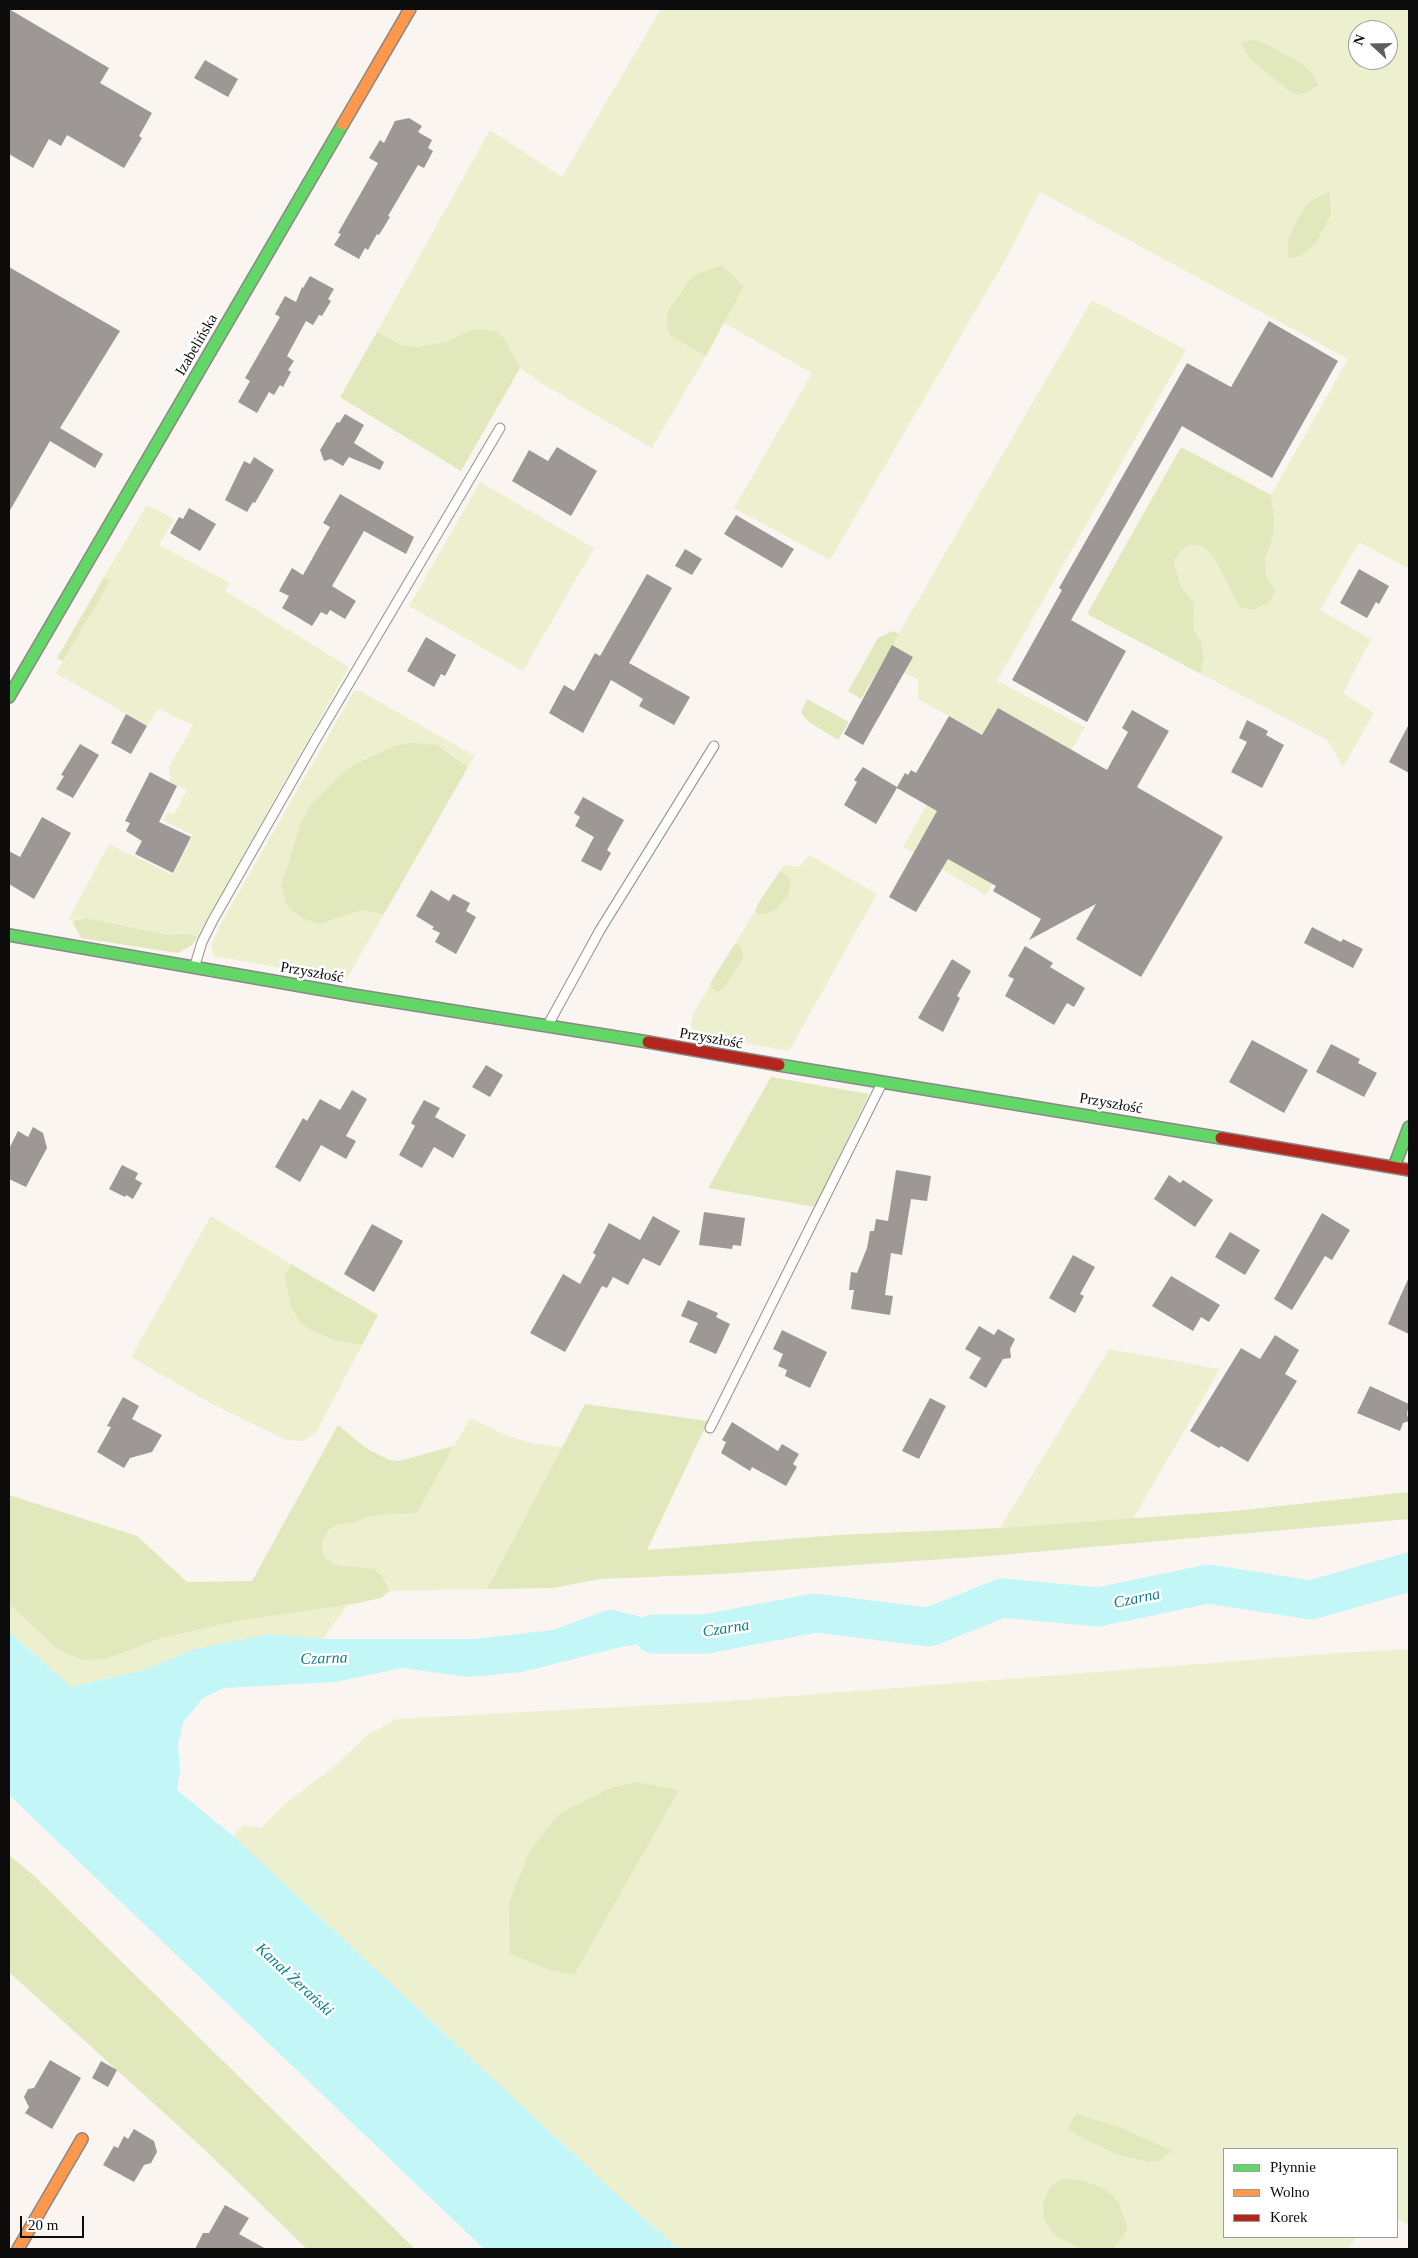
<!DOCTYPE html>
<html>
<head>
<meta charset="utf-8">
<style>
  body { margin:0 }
  #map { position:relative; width:1418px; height:2258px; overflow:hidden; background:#faf5f0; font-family:Georgia,serif }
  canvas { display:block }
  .frame { position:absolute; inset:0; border:10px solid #0c0c0c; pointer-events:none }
  .legend { position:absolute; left:1223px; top:2148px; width:175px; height:90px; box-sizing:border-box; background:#fff; border:1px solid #9e9e9e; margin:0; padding:6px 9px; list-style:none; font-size:15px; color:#0c0c0c }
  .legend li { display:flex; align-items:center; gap:10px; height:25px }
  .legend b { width:25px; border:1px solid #9e9e9e }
  .north { position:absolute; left:1348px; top:20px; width:50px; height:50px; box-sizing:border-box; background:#fff; border:1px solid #9e9e9e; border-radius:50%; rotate:291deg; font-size:14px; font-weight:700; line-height:20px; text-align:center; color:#0c0c0c }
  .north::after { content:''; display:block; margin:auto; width:18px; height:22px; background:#5f5e5c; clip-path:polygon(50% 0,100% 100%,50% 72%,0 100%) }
  .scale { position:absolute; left:20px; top:2216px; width:64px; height:22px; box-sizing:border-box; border:2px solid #0c0c0c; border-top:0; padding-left:6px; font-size:15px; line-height:18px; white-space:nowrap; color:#0c0c0c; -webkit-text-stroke:4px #fff; paint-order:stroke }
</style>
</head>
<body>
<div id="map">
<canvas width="1418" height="2258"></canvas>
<div class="frame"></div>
<ul class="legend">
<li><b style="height:6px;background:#63d668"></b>Płynnie</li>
<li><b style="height:6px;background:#ff974d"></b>Wolno</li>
<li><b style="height:6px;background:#b3261e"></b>Korek</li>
</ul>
<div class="north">N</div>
<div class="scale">20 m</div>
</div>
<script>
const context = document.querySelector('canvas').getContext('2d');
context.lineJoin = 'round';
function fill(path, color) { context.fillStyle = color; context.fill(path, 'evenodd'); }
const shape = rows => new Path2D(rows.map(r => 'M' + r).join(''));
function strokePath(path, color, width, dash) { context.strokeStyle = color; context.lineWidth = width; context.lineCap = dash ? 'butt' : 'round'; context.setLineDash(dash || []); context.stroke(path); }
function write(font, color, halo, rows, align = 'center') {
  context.font = font + ' Georgia,serif'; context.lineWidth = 5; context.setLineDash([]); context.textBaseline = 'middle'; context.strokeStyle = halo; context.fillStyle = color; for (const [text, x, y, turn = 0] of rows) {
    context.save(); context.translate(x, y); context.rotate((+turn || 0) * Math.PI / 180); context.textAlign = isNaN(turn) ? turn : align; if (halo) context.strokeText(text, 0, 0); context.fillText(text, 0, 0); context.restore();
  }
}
fill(shape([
  [661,9,1409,9,1409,569,1359,542,1320,610,1371,639,1343,693,1374,713,1343,767,1327,740,1201,674,1204,657,1201,642,1193,628,1194,603,1180,585,1174,561,1181,550,1192,545,1202,546,1213,554,1218,566,1275,589,1266,575,1265,559,1273,537,1274,517,1271,495,1348,359,1040,192,1008,255,830,560,734,508,812,373,724,323,744,286,671,336,706,356,652,448,541,383,520,368,504,338,497,332,457,338,431,346,419,347,401,345,377,332,490,130,562,177],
  [1358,30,1388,30,1388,60,1358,60],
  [1251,60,1305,93,1297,95,1288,90],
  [1092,300,1186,350,997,681,1085,727,986,895,903,847,970,728,918,699,918,679,904,673,913,657,892,645],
  [480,482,594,548,523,671,409,606],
  [147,505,174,519,159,545,230,583,225,591,349,667,198,936,185,934,168,935,87,918,68,920,109,844,173,875,193,835,163,820,168,812,174,814,187,790,170,782,169,767,193,725,158,709,147,726,56,673,109,581,104,577],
  [354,691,360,691,475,756,468,767,448,752,395,746,355,764,342,773,321,794,295,843,286,868,332,921,347,913,361,910,384,914,346,980,214,956,211,946,220,925],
  [809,855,877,894,789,1051,693,1034,691,1025,694,1012,710,986,716,992,743,951,736,942,755,911,758,914,767,914,776,909,787,875,780,871,784,865,799,867],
  [211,1216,291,1264,284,1278,292,1309,300,1322,309,1329,336,1341,362,1345,316,1433,303,1441,286,1440,212,1404,131,1357],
  [1109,1349,1220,1369,1133,1519,1000,1528],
  [470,1418,508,1436,535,1444,562,1447,487,1589,390,1591,382,1576,374,1570,336,1565,323,1556,322,1543,329,1529,340,1524,356,1523,366,1517,378,1515,417,1513],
  [9,1604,58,1650,82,1660,106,1659,161,1638,241,1619,347,1605,323,1639,270,1634,195,1649,144,1670,71,1687,9,1632],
  [1409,1649,1409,2225,1397,2218,1397,2149,1224,2149,1224,2237,1356,2237,1349,2249,1114,2249,1128,2229,1119,2203,1058,2237,1081,2249,679,2249,625,2202,233,1836,244,1825,261,1828,285,1804,334,1767,367,1735,397,1719,729,1701,1338,1653],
  [580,1805,509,1902,527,1856,560,1813],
  [1067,2128,1122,2128,1171,2151,1159,2161,1147,2162,1133,2159,1115,2154,1084,2139]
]), '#edf0ce');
fill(shape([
  [1255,40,1267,44,1302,64,1314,75,1318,85,1305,93,1297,95,1288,90,1251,60,1246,53,1241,42],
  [1329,192,1331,214,1316,243,1299,257,1288,258,1288,239,1299,216,1309,202],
  [722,265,744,286,706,356,671,336,666,323,670,307,694,275],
  [483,329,497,332,504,338,520,368,461,471,340,397,377,332,401,345,419,347,445,342,472,330],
  [1181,447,1271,495,1274,517,1273,537,1265,559,1266,575,1275,589,1270,602,1252,610,1239,607,1213,555,1202,546,1191,545,1181,550,1174,561,1180,585,1194,603,1193,628,1201,642,1204,657,1201,674,1087,614],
  [104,577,110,581,63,661,57,658],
  [893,631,899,634,861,699,848,691,878,638],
  [807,699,849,722,838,740,809,722,801,713],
  [412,743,437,745,468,767,384,914,361,910,320,924,306,920,292,911,287,905,281,886,301,823,310,806,342,773,355,764,395,746],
  [780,871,787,875,791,880,788,895,776,909,767,914,758,914,755,911,759,902],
  [87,918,168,935,185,934,198,936,192,945,178,953,81,938,72,921],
  [736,942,743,951,743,958,722,990,716,992,710,986,712,980],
  [771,1077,869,1094,815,1207,708,1188],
  [291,1264,378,1315,362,1345,336,1341,309,1329,300,1322,292,1309,284,1277],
  [585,1404,708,1421,647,1550,838,1535,1000,1528,1234,1511,1409,1492,1409,1519,989,1556,721,1574,600,1579,552,1588,487,1589],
  [338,1425,366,1448,389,1460,399,1461,454,1446,417,1513,378,1515,366,1517,356,1523,340,1524,329,1529,322,1543,323,1556,336,1565,374,1569,382,1576,390,1591,381,1598,347,1605,241,1620,161,1638,106,1659,82,1660,58,1650,9,1604,9,1495,137,1536,187,1582,252,1581],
  [636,1782,679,1790,574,1975,547,1969,510,1954,509,1902,527,1856,545,1831,560,1813,609,1789],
  [9,1855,32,1874,415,2249,307,2249,206,2151,9,1972],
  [1076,2114,1122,2128,1172,2151,1159,2161,1147,2162,1115,2154,1084,2139,1067,2128],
  [1068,2179,1083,2181,1101,2187,1110,2193,1119,2203,1128,2229,1114,2249,1081,2249,1058,2237,1049,2228,1044,2217,1043,2206,1049,2188,1060,2180]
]), '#e1e8bb');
fill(shape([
  [610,1609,706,1634,621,1647,522,1672,469,1677,402,1668,335,1682,224,1688,203,1698,183,1722,178,1745,180,1771,177,1790,233,1836,625,2202,679,2249,484,2249,9,1795,9,1632,71,1687,144,1670,195,1649,270,1634,323,1639,475,1639,553,1630]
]), '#c3f6f7');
strokePath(shape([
  [654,1634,706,1634,815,1613,929,1627,1002,1598,1098,1607,1208,1584,1311,1600,1409,1572]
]), '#c3f6f7', 39);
fill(shape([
  [9,9,109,68,100,83,152,113,139,136,142,138,124,168,67,135,61,146,49,139,33,168,9,154],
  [205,60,238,79,228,97,194,78],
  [409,118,422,126,418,132,432,140,428,148,433,151,424,168,418,165,388,216,390,217,379,235,377,234,368,250,365,248,359,259,334,245,341,234,338,233,378,163,369,158,380,140,384,143,395,121],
  [9,267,120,331,60,428,103,454,95,468,50,441,9,512],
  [310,276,334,289,328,299,331,301,322,316,319,315,313,325,306,321,287,356,294,361,288,370,291,372,283,387,280,385,274,395,269,392,257,413,238,402,250,381,245,378,280,317,275,314,285,296,296,302,302,287,303,288],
  [1269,321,1338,361,1272,478,1182,426,1071,620,1126,651,1087,722,1012,680,1062,590,1059,588,1187,363,1231,387],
  [345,414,364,425,354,443,384,462,380,470,349,457,343,466,331,459,324,461,320,450,337,422,339,423],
  [557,447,597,471,571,516,512,481,529,450,548,461],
  [254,457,274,470,255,503,253,502,247,512,225,500,244,461,250,464],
  [340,494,414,537,406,554,364,531,332,586,356,601,345,619,330,610,327,615,321,612,312,626,282,608,289,596,279,591,292,568,303,575,330,527,323,523],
  [189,508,216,524,200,551,170,533,179,517,183,519],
  [736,515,794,549,782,568,724,534],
  [685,549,702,559,692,575,675,566],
  [1359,569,1389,586,1379,604,1376,602,1367,618,1340,603],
  [647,574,672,588,629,663,690,697,674,725,639,706,643,699,611,680,583,733,549,713,564,685,574,691,595,653,600,656],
  [426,637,456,655,445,676,441,674,434,687,407,671],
  [892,645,913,657,863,745,844,734],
  [998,708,1107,770,1128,732,1122,728,1132,710,1169,731,1137,787,1223,837,1141,977,1076,939,1096,904,1029,940,1041,919,993,891,996,886,948,859,916,912,889,897,937,811,897,788,876,824,844,805,857,782,854,780,863,767,897,787,905,773,908,775,911,770,916,773,949,716,982,735],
  [126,714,147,726,131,754,111,743],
  [1247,720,1268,731,1266,735,1284,745,1262,788,1231,772,1247,742,1239,738],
  [1409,724,1409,773,1389,762],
  [80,744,99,755,73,798,56,789,64,776,61,775],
  [150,772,177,786,159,822,191,837,173,873,135,854,142,841,126,831,130,823,125,821],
  [583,797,624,820,607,850,611,853,601,871,581,861,594,837,575,826,580,817,574,813],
  [42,817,71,833,34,899,9,884,9,851,20,857],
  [431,890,449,901,453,894,470,903,466,911,476,917,456,954,435,942,440,933,432,929,434,927,416,916],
  [1312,927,1341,942,1343,939,1363,949,1353,968,1304,943],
  [1025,946,1053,963,1050,967,1085,988,1074,1007,1067,1003,1054,1025,1005,996,1014,979,1008,976],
  [952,959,971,971,957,996,960,998,943,1032,918,1018],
  [1252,1040,1308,1070,1284,1113,1229,1082],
  [1331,1044,1360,1059,1358,1063,1377,1073,1364,1097,1316,1072],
  [486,1065,503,1075,490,1097,472,1087],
  [352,1090,367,1099,346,1136,356,1141,346,1159,321,1145,300,1182,275,1167,303,1118,307,1121,320,1099,340,1110],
  [424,1100,440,1108,435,1117,466,1135,453,1158,434,1147,422,1168,399,1155,415,1126,411,1123],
  [33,1127,43,1133,47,1148,26,1187,9,1179,9,1149,18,1131,28,1137],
  [122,1165,138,1173,135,1179,142,1183,133,1199,126,1195,125,1197,109,1189],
  [896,1170,931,1176,927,1201,911,1199,902,1255,891,1253,885,1295,893,1296,890,1315,851,1309,854,1290,849,1290,851,1272,857,1273,867,1248,870,1231,874,1231,876,1219,888,1221],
  [1169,1175,1180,1183,1183,1180,1213,1200,1195,1227,1154,1199],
  [704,1212,745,1218,741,1246,733,1245,732,1249,699,1245],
  [1322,1213,1350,1230,1332,1260,1325,1256,1292,1310,1274,1299],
  [653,1216,680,1231,660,1266,643,1258,628,1285,613,1277,607,1288,602,1286,565,1352,530,1333,563,1274,580,1284,596,1255,593,1253,609,1223,640,1240],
  [372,1224,403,1241,374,1292,344,1274],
  [1230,1232,1260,1250,1245,1275,1215,1257],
  [1073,1255,1095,1267,1080,1294,1084,1296,1075,1313,1049,1298],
  [1171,1276,1220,1305,1209,1322,1201,1317,1193,1331,1152,1306],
  [1409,1277,1409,1334,1388,1324],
  [688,1300,718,1313,716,1317,730,1324,716,1354,689,1342,698,1323,681,1316],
  [979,1326,994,1335,998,1329,1015,1339,1010,1349,1011,1358,1003,1359,986,1388,969,1378,981,1358,965,1349],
  [782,1330,827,1352,810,1388,785,1376,787,1370,778,1366,783,1354,773,1349],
  [1275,1335,1299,1350,1285,1374,1297,1381,1248,1462,1221,1446,1219,1448,1190,1431,1241,1348,1260,1359],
  [1370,1386,1409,1404,1407,1414,1409,1421,1403,1423,1400,1431,1357,1413],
  [123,1397,139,1406,132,1419,162,1435,152,1452,130,1458,124,1468,97,1452,111,1427,107,1426],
  [930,1398,946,1406,919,1459,902,1451],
  [732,1422,778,1451,782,1444,799,1454,793,1464,797,1467,786,1486,752,1467,750,1471,721,1453,726,1442,722,1440],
  [50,2060,81,2078,52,2129,25,2113,29,2107,24,2097,28,2089,34,2088],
  [101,2061,117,2070,108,2087,92,2078],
  [134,2129,154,2141,157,2152,151,2163,144,2165,134,2182,103,2165,114,2146,118,2148,124,2136,128,2139],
  [225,2205,249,2218,239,2234,266,2249,195,2249,203,2233,209,2233]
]), '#9d9896');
const lane = shape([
  [195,965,202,942,213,920,316,739,500,428],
  [549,1023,600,930,714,746],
  [710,1428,881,1085]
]);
const fast = shape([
  [9,697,343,124],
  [9,935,353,995,648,1042],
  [779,1065,1221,1138],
  [1394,1167,1409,1127]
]);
const slow = shape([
  [343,124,410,9],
  [18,2249,82,2139]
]);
const jam = shape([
  [648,1042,779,1065],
  [1221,1138,1409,1170]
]);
strokePath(lane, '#93918f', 11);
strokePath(fast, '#8a8885', 14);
strokePath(slow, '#8a8885', 14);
strokePath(jam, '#8a8885', 14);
strokePath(lane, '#fefefd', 9);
strokePath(fast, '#63d668', 11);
strokePath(slow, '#ff974d', 11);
strokePath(jam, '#b3261e', 11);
write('15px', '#0c0c0c', '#fff', [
  ["Izabelińska",197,345,-60],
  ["Przyszłość",312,973,10],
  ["Przyszłość",711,1039,10],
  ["Przyszłość",1111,1104,10]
]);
write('italic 16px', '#0e808f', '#fff', [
  ["Czarna",1137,1599,-12],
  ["Czarna",726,1629,-9],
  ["Czarna",324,1659,-2],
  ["Kanał Żerański",294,1980,43]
]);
</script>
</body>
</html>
